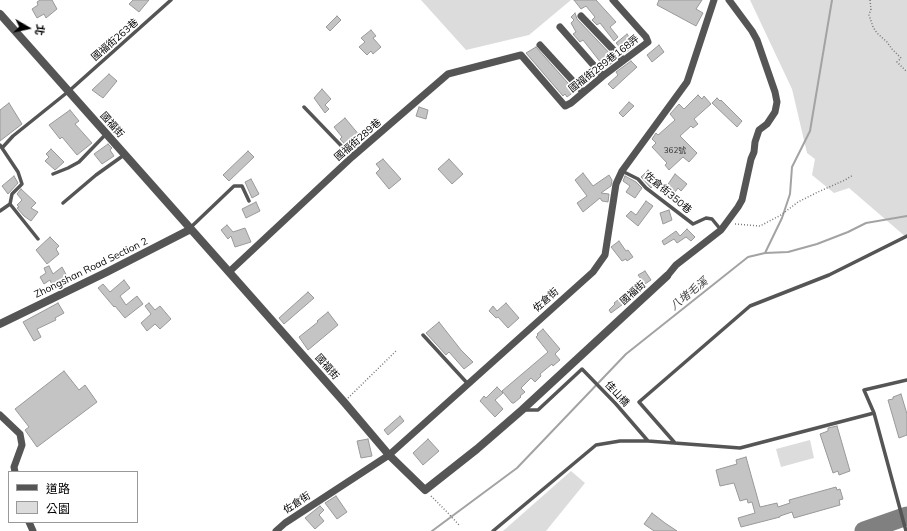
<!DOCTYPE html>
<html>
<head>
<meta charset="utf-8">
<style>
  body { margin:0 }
  #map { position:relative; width:907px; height:531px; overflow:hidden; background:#fff; font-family:Mulish,"Noto Sans TC",sans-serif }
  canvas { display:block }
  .legend { position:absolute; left:8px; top:471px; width:130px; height:52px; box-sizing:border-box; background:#fff; border:1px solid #999; margin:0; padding:5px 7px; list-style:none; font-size:12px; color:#000 }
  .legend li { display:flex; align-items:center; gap:8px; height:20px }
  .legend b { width:20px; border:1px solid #999 }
  .north { position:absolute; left:8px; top:8px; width:40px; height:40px; -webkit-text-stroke:3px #fff; paint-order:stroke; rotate:99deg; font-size:11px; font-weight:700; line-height:16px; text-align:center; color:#000 }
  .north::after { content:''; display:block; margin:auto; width:14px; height:18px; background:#000; clip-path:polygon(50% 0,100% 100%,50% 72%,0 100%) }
</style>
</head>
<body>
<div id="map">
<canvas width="907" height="531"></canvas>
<ul class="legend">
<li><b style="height:5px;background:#555"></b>道路</li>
<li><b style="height:11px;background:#dcdcdc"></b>公園</li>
</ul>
<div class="north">北</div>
</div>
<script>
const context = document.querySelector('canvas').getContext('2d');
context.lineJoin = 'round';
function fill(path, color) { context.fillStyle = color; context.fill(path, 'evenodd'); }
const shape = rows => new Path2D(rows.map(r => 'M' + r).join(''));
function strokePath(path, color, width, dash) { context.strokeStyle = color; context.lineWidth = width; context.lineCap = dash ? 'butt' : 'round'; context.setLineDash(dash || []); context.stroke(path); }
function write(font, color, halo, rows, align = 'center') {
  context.font = font + ' Mulish,"Noto Sans TC",sans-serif'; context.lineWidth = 3.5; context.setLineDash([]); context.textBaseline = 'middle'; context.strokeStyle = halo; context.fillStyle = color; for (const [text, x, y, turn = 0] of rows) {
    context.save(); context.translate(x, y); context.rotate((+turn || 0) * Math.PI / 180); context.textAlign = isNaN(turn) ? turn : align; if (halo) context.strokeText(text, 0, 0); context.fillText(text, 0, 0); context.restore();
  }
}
fill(shape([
  [421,0,571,0,529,35,466,50],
  [750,0,907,0,907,238,849,188,834,193,812,175,815,159,807,153,792,89],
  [810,440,814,458,781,467,776,449],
  [571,471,585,483,546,531,503,531]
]), '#dcdcdc');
strokePath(shape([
  [765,253,788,252,817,244,848,232,866,223,907,216],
  [432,531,517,468,626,354,748,257,765,253,782,218,790,194,792,167,810,131,832,0]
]), '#a3a3a3', 2);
strokePath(shape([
  [864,531,907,516]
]), '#808080', 19);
const building = shape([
  [40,0,52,0,57,9,46,18,44,14,37,18,32,9,38,5,37,2,40,0],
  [133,0,149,0,139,12,129,4,133,0],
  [574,0,596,0,616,22,610,27,618,37,614,41,600,23,597,25,592,20,595,17,586,6,581,9,574,0],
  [659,0,702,0,696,9,703,13,696,26,657,5,659,0],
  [575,13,577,19,616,60,605,68,583,40,580,42,573,34,576,32,571,23,574,20,571,17,575,13],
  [337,16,341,20,330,31,326,27,337,16],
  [371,30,376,36,373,38,381,47,373,54,371,51,367,55,359,47,365,42,361,38,371,30],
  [627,34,635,45,625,53,616,43,627,34],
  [659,45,664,52,652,62,647,55,659,45],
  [536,47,575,91,567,97,565,94,563,96,526,53,536,47],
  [631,61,637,67,613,89,608,84,618,75,616,72,631,61],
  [109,74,117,81,103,98,92,90,109,74],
  [322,89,331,99,325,105,329,109,325,113,314,98,322,89],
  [698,95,702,99,704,96,711,104,694,119,698,124,693,128,691,126,680,136,697,153,689,162,683,157,669,170,665,165,667,163,652,147,656,143,652,139,656,133,658,135,675,120,670,114,679,104,684,109,698,95],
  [717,98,720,101,721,100,742,121,737,127,712,103,717,98],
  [629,102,634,106,623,117,619,113,629,102],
  [9,103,22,124,0,141,0,110,9,103],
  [419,107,428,110,426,119,416,116,419,107],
  [70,110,79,121,75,124,92,143,77,155,62,137,60,139,49,125,70,110],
  [345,118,360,136,365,132,368,136,351,151,340,139,342,137,334,127,345,118],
  [108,144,112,148,110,150,114,156,102,164,94,154,108,144],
  [51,149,64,162,55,170,45,161,49,157,46,154,51,149],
  [248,151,254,157,229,181,223,175,248,151],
  [383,159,401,179,389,189,376,173,380,169,376,164,383,159],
  [449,159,463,174,452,184,438,169,449,159],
  [648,170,659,180,651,188,641,177,648,170],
  [583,173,593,186,609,175,612,180,611,186,601,193,609,194,608,202,602,201,600,198,583,212,577,203,587,196,575,180,583,173],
  [675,174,687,184,681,191,678,188,670,199,662,193,675,174],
  [14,176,18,183,8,194,2,186,14,176],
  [625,176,636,182,642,188,635,198,626,192,630,186,623,181,625,176],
  [251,179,259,194,252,198,245,182,251,179],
  [21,189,36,203,31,208,38,212,31,221,24,216,17,208,19,207,17,205,22,200,17,194,21,189],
  [646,201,653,206,638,226,626,216,631,211,636,215,646,201],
  [256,202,260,211,246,218,242,209,256,202],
  [669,210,672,220,663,224,660,213,669,210],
  [227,225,233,232,245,228,251,242,235,247,231,236,228,239,221,230,227,225],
  [687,229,695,237,691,241,686,237,677,243,674,239,664,245,662,241,676,231,680,236,687,229],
  [50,237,59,246,56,249,59,254,47,264,36,250,50,237],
  [619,241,626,251,628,250,633,257,627,261,626,259,622,261,611,247,619,241],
  [49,266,53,274,62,267,69,280,61,284,60,282,52,285,50,280,44,284,40,277,46,273,44,268,49,266],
  [645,271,651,280,645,284,638,275,645,271],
  [124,280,130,288,120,296,126,305,137,296,143,304,125,318,115,306,114,307,98,288,103,284,110,292,124,280],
  [308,292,314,298,284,324,279,318,308,292],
  [626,294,630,299,611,313,609,310,615,304,614,303,619,299,619,300,626,294],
  [58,303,64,313,55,318,56,320,37,329,41,337,34,341,23,322,58,303],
  [149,303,155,310,160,306,171,319,160,329,155,324,147,331,141,323,151,314,145,306,149,303],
  [506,303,519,318,508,328,498,317,496,318,489,311,493,306,497,311,506,303],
  [328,312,338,325,308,350,299,337,318,322,317,321,328,312],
  [439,322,461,350,473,362,464,369,449,352,446,355,426,333,439,322],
  [543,329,560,349,555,354,560,360,553,366,552,364,540,374,541,376,535,382,531,378,521,388,525,392,520,396,521,397,514,403,512,403,502,391,548,352,536,337,538,335,537,334,543,329],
  [64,371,79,390,85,385,97,402,37,447,25,430,29,427,15,409,64,371],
  [497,387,503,393,495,400,503,409,495,417,480,401,484,396,486,398,497,387],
  [901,394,907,414,907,435,899,438,888,400,893,399,893,397,901,394],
  [400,416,404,421,388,435,384,430,400,416],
  [837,426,850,471,839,475,838,471,833,473,820,434,828,431,828,428,837,426],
  [368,439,372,456,361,458,357,441,368,439],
  [428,439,439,451,423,465,413,453,428,439],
  [746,457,760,507,777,503,778,507,790,503,789,500,836,487,837,490,840,489,843,499,839,500,840,505,794,518,792,512,780,516,780,517,741,527,738,518,755,513,752,502,748,503,747,499,740,501,734,483,720,486,716,470,737,464,736,460,746,457],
  [336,496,347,512,337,519,325,503,336,496],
  [320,506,324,510,319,515,324,521,315,529,305,518,320,506],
  [652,513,665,523,677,531,654,531,644,524,652,513]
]);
fill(building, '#c4c4c4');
strokePath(building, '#999', 1);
strokePath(shape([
  [870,0,871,9,869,15,873,27,877,33,887,42,892,49,901,58,897,62,907,72],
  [735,224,760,226,781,215,798,202,818,192,845,180,853,175],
  [348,398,396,351],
  [431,496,448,513,459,525]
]), '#777', 1.5, [1, 2]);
strokePath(shape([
  [304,107,352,157],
  [0,145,2,148,13,136,69,91,171,0],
  [2,148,18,172,22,184,12,194,10,204,38,239],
  [622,171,638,179,646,188,693,224,706,218,712,219,721,230],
  [53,174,68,168,79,162,106,134],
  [63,203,96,175,124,155],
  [0,211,10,204],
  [190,228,234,186,242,186,249,201],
  [423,335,468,384],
  [523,410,538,410,582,369,616,404,648,441,740,448,874,413,864,390,907,380],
  [874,413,906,531],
  [675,443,639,402,750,306,829,275,907,236],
  [493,531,596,445,620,441,648,441]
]), '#555', 3.5);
strokePath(shape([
  [581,16,623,60],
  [560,27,603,76],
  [540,45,583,92],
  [229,272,352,157,448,74,521,55,565,106,571,103,603,76,648,42,646,37,613,0],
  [667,276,676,265,721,230,738,207,742,200,751,159,754,152,755,142,759,130,767,124,775,112,777,102,775,92,757,40,752,31,729,0],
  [0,415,20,434,22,445,14,467,15,472],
  [29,522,33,531],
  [276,531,285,523,389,455,593,272,605,255,616,184,622,171,687,82,714,0]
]), '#555', 7);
strokePath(shape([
  [0,14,229,272,344,402,389,455,425,490,477,449,522,410,667,276],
  [0,324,107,272,191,229]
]), '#555', 8);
write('8px', '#313131', null, [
  ["362號",675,151]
]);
write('10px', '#000', '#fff', [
  ["國福街263巷",115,40,-41],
  ["國福街289巷168弄",604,64,-38],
  ["國福街",112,125,48],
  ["國福街289巷",358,140,-41],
  ["佐倉街350巷",668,193,40],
  ["Zhongshan Road Section 2",91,268,-26],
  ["國福街",633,293,-42],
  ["佐倉街",546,300,-42],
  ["國福街",327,367,48],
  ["佳山橋",617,394,47],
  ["佐倉街",297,503,-33]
]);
write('italic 11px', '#444', '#fff', [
  ["八堵毛溪",689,294,-39]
]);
</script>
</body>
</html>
